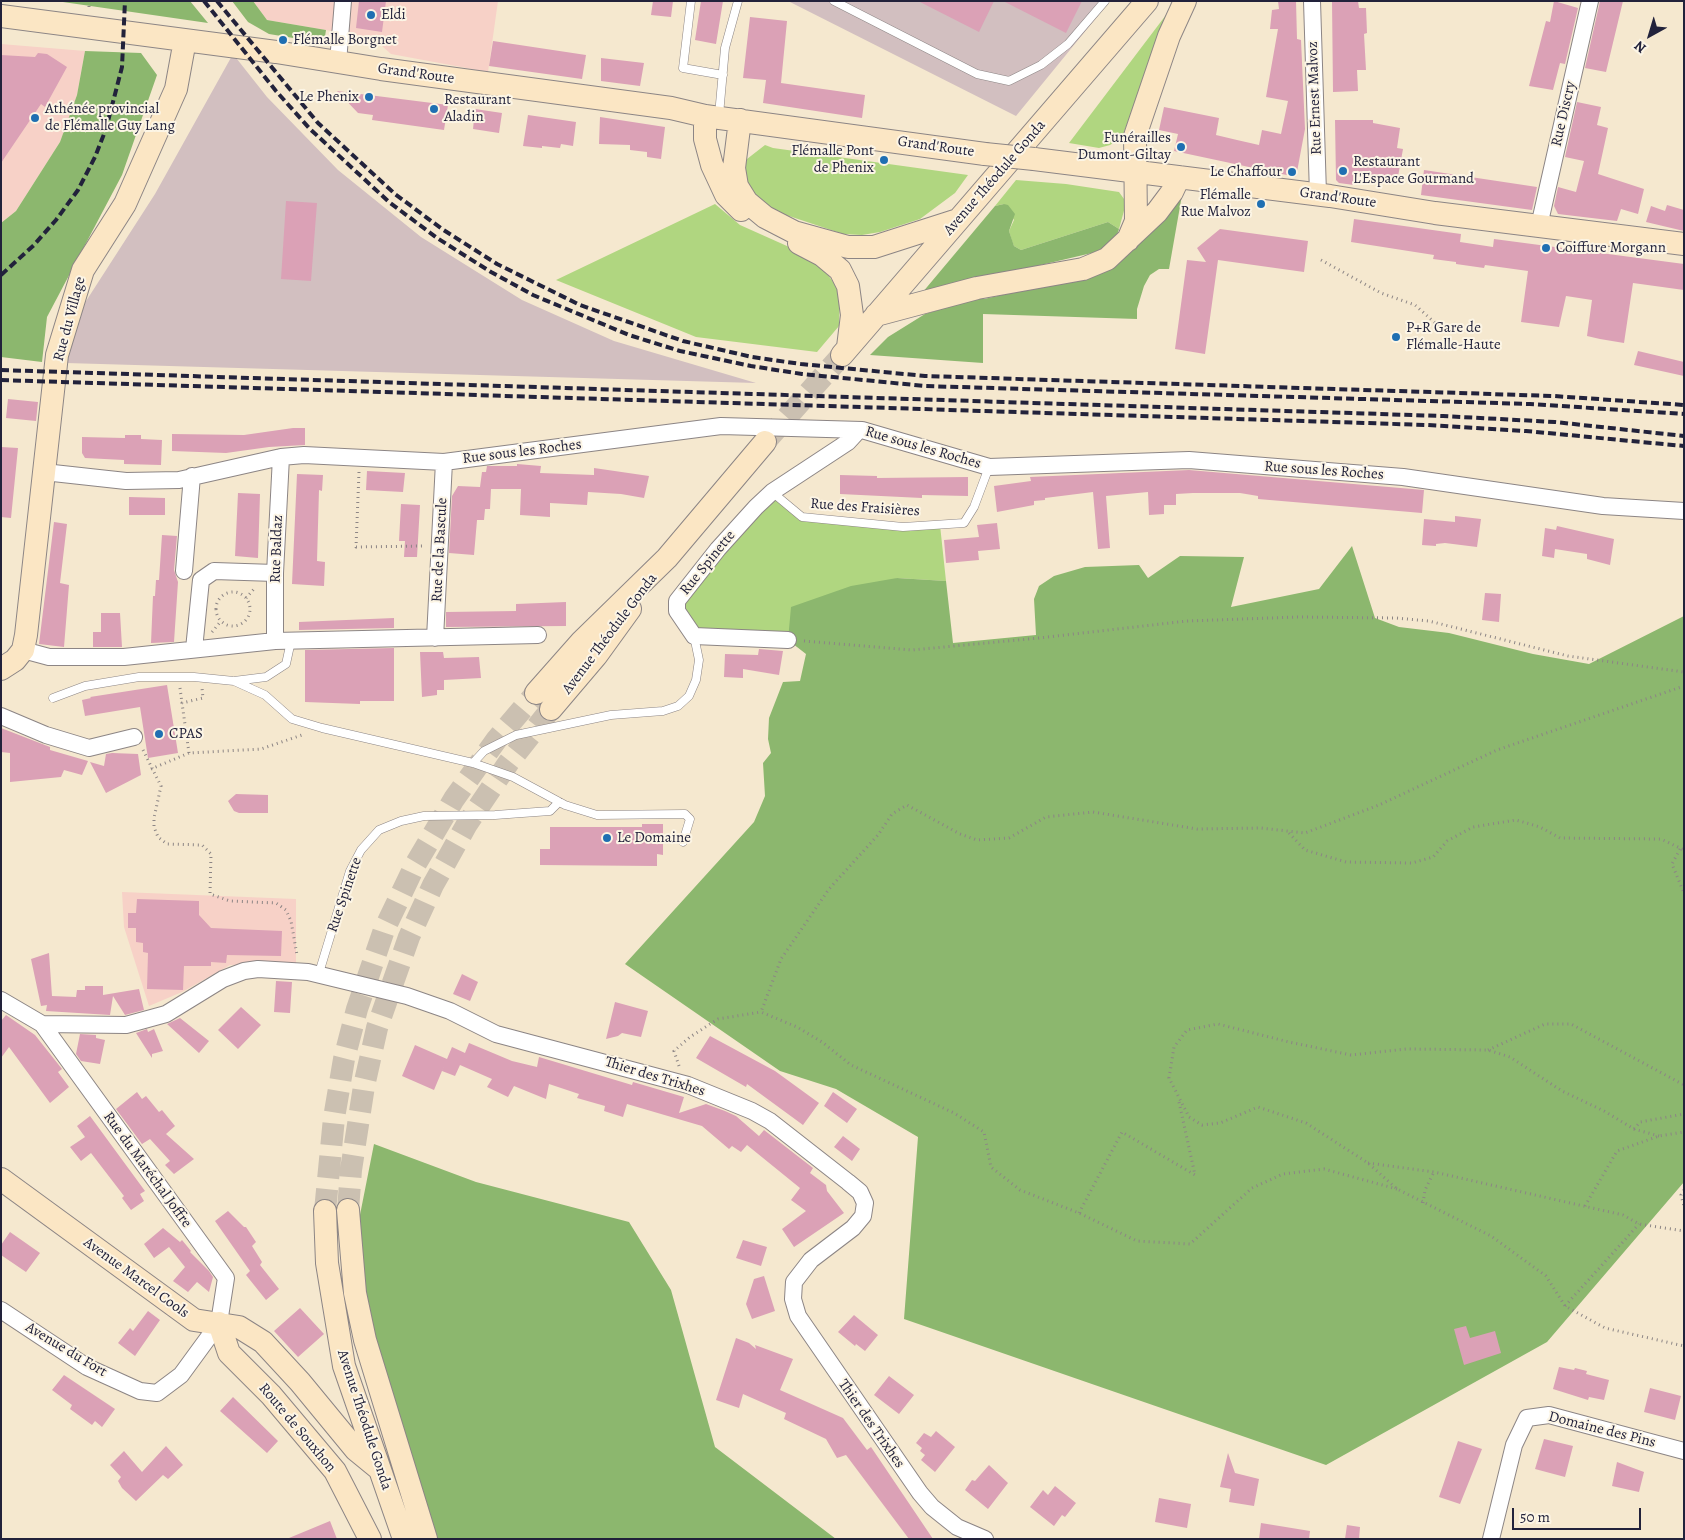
<!DOCTYPE html>
<html>
<head>
<meta charset="utf-8">
<style>
  body { margin:0 }
  #map { position:relative; width:1685px; height:1540px; overflow:hidden; background:#f5e8cf; font-family:Alegreya,serif }
  canvas { display:block }
  .frame { position:absolute; inset:0; border:2px solid #22223b; pointer-events:none }
  .north { position:absolute; left:1625px; top:10px; width:50px; height:50px; -webkit-text-stroke:4px #fcf5e5; paint-order:stroke; rotate:219deg; font-size:14px; font-weight:700; line-height:20px; text-align:center; color:#22223b }
  .north::after { content:''; display:block; margin:auto; width:18px; height:22px; background:#22223b; clip-path:polygon(50% 0,100% 100%,50% 72%,0 100%) }
  .scale { position:absolute; left:1512px; top:1508px; width:129px; height:22px; box-sizing:border-box; border:2px solid #22223b; border-top:0; padding-left:6px; font-size:15px; line-height:18px; white-space:nowrap; color:#22223b; -webkit-text-stroke:4px #fcf5e5; paint-order:stroke }
</style>
</head>
<body>
<div id="map">
<canvas width="1685" height="1540"></canvas>
<div class="frame"></div>
<div class="north">N</div>
<div class="scale">50 m</div>
</div>
<script>
const context = document.querySelector('canvas').getContext('2d');
context.lineJoin = 'round';
function fill(path, color) { context.fillStyle = color; context.fill(path, 'evenodd'); }
const shape = rows => new Path2D(rows.map(r => 'M' + r).join(''));
function strokePath(path, color, width, dash) { context.strokeStyle = color; context.lineWidth = width; context.lineCap = dash ? 'butt' : 'round'; context.setLineDash(dash || []); context.stroke(path); }
function write(font, color, halo, rows, align = 'center') {
  context.font = font + ' Alegreya,serif'; context.lineWidth = 4; context.setLineDash([]); context.textBaseline = 'middle'; context.strokeStyle = halo; context.fillStyle = color; for (const [text, x, y, turn = 0] of rows) {
    context.save(); context.translate(x, y); context.rotate((+turn || 0) * Math.PI / 180); context.textAlign = isNaN(turn) ? turn : align; if (halo) context.strokeText(text, 0, 0); context.fillText(text, 0, 0); context.restore();
  }
}
fill(shape([
  [253,1,498,1,488,72,391,54,373,38,267,20],
  [1,44,85,51,77,95,60,142,16,211,1,223],
  [122,892,296,899,296,964,230,965,182,992,149,1006,124,927]
]), '#f7d1c7');
fill(shape([
  [788,1,1110,1,1016,116],
  [233,54,267,97,338,170,421,237,522,300,614,341,756,383,66,363,79,312,155,194]
]), '#d2bfc0');
fill(shape([
  [1172,7,1122,137,1110,145,1099,148,1069,143],
  [765,145,773,148,968,175,955,193,920,219,880,232,862,235,843,234,765,208,749,190,744,167,747,159],
  [1016,180,1066,184,1119,192,1124,199,1125,207,1119,229,1108,222,1021,250,1014,246,1012,241,1009,231,1014,220,1004,204,995,206],
  [715,204,740,225,816,259,840,291,839,326,817,352,696,337,556,280],
  [772,492,802,517,903,527,940,525,946,581,897,578,788,640,694,636,677,601]
]), '#b0d680');
fill(shape([
  [56,1,190,1,208,23],
  [232,1,253,1,267,20,326,30,324,43,269,34,248,22],
  [85,51,141,53,157,75,122,175,47,317,42,362,1,357,1,223,16,211,60,142,77,95],
  [1182,195,1169,269,1159,269,1150,275,1144,286,1137,309,1137,319,983,314,983,363,870,355,888,337,925,314,973,299,984,299,1096,274],
  [1004,204,1008,205,1015,214,1009,231,1014,246,1021,250,1108,222,1119,229,1117,235,1105,247,1096,252,922,293,995,206],
  [1352,546,1375,618,1399,627,1449,633,1533,654,1589,664,1684,616,1684,1182,1547,1342,1326,1465,904,1319,918,1137,836,1089,780,1071,625,964,754,822,765,796,763,763,771,753,768,739,769,718,783,682,800,681,806,654,788,640,791,607,851,586,897,578,946,581,953,643,1036,635,1034,599,1039,586,1054,576,1085,567,1139,565,1148,578,1180,556,1244,557,1231,607,1319,589],
  [374,1144,476,1182,629,1222,671,1290,715,1447,836,1539,435,1539,366,1315,358,1225]
]), '#8cb76e');
fill(shape([
  [359,1,386,1,382,32,356,28],
  [653,1,673,1,671,17,651,15],
  [701,1,723,1,716,44,695,40],
  [918,1,994,1,979,32],
  [1003,1,1082,1,1066,33],
  [1278,1,1296,1,1297,39,1301,40,1305,129,1296,177,1174,151,1178,134,1159,130,1164,107,1219,118,1216,135,1237,140,1259,145,1262,130,1281,134,1288,101,1266,97,1278,29,1270,29,1272,10,1279,9],
  [1332,1,1358,1,1359,8,1366,8,1367,33,1364,34,1366,70,1357,70,1358,91,1333,92],
  [1554,1,1578,8,1565,64,1560,63,1553,90,1529,86,1546,21,1550,22],
  [1600,1,1623,1,1606,72,1585,68],
  [750,17,787,21,781,83,865,95,862,118,763,103,766,80,743,78],
  [493,41,586,55,582,79,489,66],
  [38,53,47,54,67,67,45,107,41,104,1,163,1,55,35,57],
  [601,58,644,63,640,86,601,81],
  [337,91,448,105,444,130,372,120,373,115,358,113],
  [1577,102,1601,107,1597,125,1608,128,1598,174,1644,189,1638,214,1621,209,1617,221,1558,214,1554,206,1558,187,1576,192,1584,161,1565,157],
  [475,109,502,113,499,133,473,129],
  [528,115,576,122,573,146,561,144,560,148,542,146,542,148,523,146],
  [600,117,665,127,661,159,647,157,647,152,630,150,630,145,599,144],
  [1335,120,1373,120,1373,123,1400,128,1397,148,1403,149,1397,182,1356,172,1354,185,1339,183,1336,180],
  [1424,170,1537,187,1532,210,1421,195],
  [286,201,317,203,311,281,281,279],
  [1667,205,1684,210,1684,231,1646,222,1651,206,1665,211],
  [1354,219,1461,234,1460,242,1493,247,1494,239,1684,264,1684,290,1633,283,1624,343,1600,339,1587,336,1592,300,1566,296,1559,327,1521,322,1528,271,1485,265,1484,268,1456,264,1456,262,1433,259,1434,255,1351,242],
  [1220,229,1308,241,1304,272,1218,260,1205,354,1175,349,1187,260,1206,262,1197,248],
  [1638,351,1684,362,1684,376,1634,365],
  [8,399,38,402,36,421,6,418],
  [293,428,305,428,305,445,269,447,226,453,172,451,172,434,244,435],
  [125,435,141,435,141,439,162,440,161,465,124,464,124,460,85,458,82,453,82,437,125,438],
  [1,447,18,448,11,518,1,517],
  [517,464,541,466,540,473,594,475,594,468,649,476,644,498,621,494,588,492,587,505,550,503,550,517,520,515,521,489,491,489,490,509,485,509,484,520,477,520,474,555,449,553,452,496,458,486,480,487,482,472,486,472,487,466,517,466],
  [1189,470,1424,490,1422,513,1258,499,1258,496,1240,493,1193,493,1176,494,1176,505,1164,505,1164,514,1149,515,1148,492,1106,496,1110,548,1098,549,1093,492,1045,498,1045,500,1034,501,1034,505,997,512,994,486,1031,481,1030,477],
  [367,471,405,473,403,492,366,490],
  [297,474,323,475,322,491,319,490,317,561,325,562,324,586,292,584],
  [840,475,877,476,877,478,968,477,968,496,922,495,922,498,840,494],
  [238,493,260,494,258,558,235,556],
  [129,497,165,498,165,515,129,515],
  [401,504,420,505,417,557,404,557,405,541,399,541],
  [1455,516,1481,519,1477,547,1445,543,1436,544,1436,546,1422,545,1424,519,1455,522],
  [54,522,67,524,60,583,69,585,64,647,39,644],
  [997,523,1000,549,978,551,979,560,946,563,944,540,979,537,977,525],
  [1557,526,1614,539,1610,565,1587,559,1587,554,1555,549,1554,558,1542,556,1545,528,1556,530],
  [162,535,177,536,174,570,178,582,174,642,151,643,153,596,155,596,156,580,159,580],
  [1485,593,1501,594,1499,622,1482,620],
  [566,602,566,626,446,627,446,612,516,611,516,604],
  [101,613,120,613,122,647,93,647,93,632,101,632],
  [394,618,394,628,299,630,299,622],
  [394,648,394,701,360,701,360,704,305,702,305,650],
  [759,649,783,651,779,675,743,669,743,678,724,677,725,654,758,655],
  [420,652,443,652,444,658,479,657,481,678,444,680,444,690,437,690,437,695,422,697],
  [167,685,178,753,148,758,140,707,85,716,82,700,91,698,90,697],
  [1,728,50,747,50,750,88,761,82,775,64,770,61,777,10,782,10,753,1,752],
  [112,753,138,754,141,775,106,793,90,762,104,766,106,754],
  [236,794,268,795,268,813,239,813,234,811,228,801],
  [642,824,663,824,663,855,657,854,657,866,540,865,540,849,550,849,550,827,642,827],
  [137,899,199,901,199,915,211,928,282,931,281,956,227,955,226,963,211,962,211,966,184,966,183,990,147,989,148,953,143,952,143,943,136,942,136,928,128,928,128,913,136,913],
  [49,953,52,996,76,997,77,990,85,990,85,986,103,986,103,995,139,989,144,1010,125,1015,113,996,110,1015,46,1011,47,1005,41,1006,31,959],
  [462,974,478,982,470,1001,453,994],
  [276,981,292,982,290,1013,274,1012],
  [615,1002,648,1011,641,1037,622,1033,618,1036,606,1039],
  [241,1007,261,1025,238,1049,218,1030],
  [6,1015,35,1035,62,1069,58,1072,69,1087,50,1103,9,1047,1,1058,1,1021],
  [180,1018,209,1041,199,1053,167,1024],
  [147,1029,148,1032,154,1029,163,1051,152,1054,152,1058,136,1033],
  [80,1034,96,1035,96,1038,105,1040,100,1064,81,1061,76,1054],
  [710,1036,775,1071,819,1103,803,1125,747,1084,746,1087,696,1058],
  [469,1043,512,1061,537,1067,539,1057,632,1085,633,1082,684,1097,679,1113,706,1104,725,1111,736,1116,759,1136,764,1130,813,1168,810,1173,826,1185,827,1191,844,1213,794,1247,782,1229,806,1211,791,1200,800,1188,747,1145,741,1152,732,1146,729,1149,702,1126,627,1104,623,1117,604,1111,605,1106,577,1098,579,1094,549,1084,546,1099,514,1086,508,1097,487,1087,492,1079,460,1065,455,1076,442,1071,452,1047,465,1053],
  [415,1045,447,1059,434,1090,402,1076],
  [137,1092,142,1099,146,1096,159,1112,162,1110,175,1126,166,1134,194,1159,174,1174,165,1165,170,1161,150,1139,142,1144,116,1109],
  [833,1092,857,1109,847,1123,824,1106],
  [90,1116,145,1191,140,1194,144,1201,131,1210,122,1198,124,1196,91,1153,81,1161,70,1147,85,1137,77,1126],
  [843,1136,860,1149,852,1161,834,1147],
  [228,1211,244,1227,246,1227,256,1242,252,1246,262,1262,260,1265,279,1289,266,1300,246,1275,250,1271,215,1221],
  [163,1228,180,1242,182,1240,191,1251,190,1252,209,1271,213,1277,209,1292,197,1282,188,1292,173,1281,185,1267,169,1247,154,1258,144,1244],
  [10,1232,40,1253,26,1272,1,1255,1,1245],
  [743,1240,767,1247,761,1266,736,1258],
  [764,1276,775,1311,752,1319,746,1304,754,1279],
  [300,1308,324,1334,298,1357,274,1331],
  [148,1311,160,1320,135,1356,118,1343,130,1328,133,1331],
  [854,1315,878,1335,865,1351,856,1344,855,1346,838,1332],
  [1466,1326,1470,1338,1495,1331,1501,1353,1464,1365,1454,1329],
  [736,1338,749,1343,756,1349,755,1345,793,1359,780,1390,843,1418,867,1450,871,1447,933,1539,909,1539,846,1455,837,1458,826,1439,784,1419,786,1413,743,1394,739,1408,716,1400],
  [1559,1367,1574,1370,1575,1368,1587,1371,1586,1374,1609,1380,1604,1400,1589,1397,1588,1400,1553,1389],
  [64,1375,115,1409,102,1427,95,1421,92,1425,70,1409,72,1405,52,1390],
  [889,1376,914,1395,899,1414,874,1395],
  [1650,1388,1681,1396,1675,1420,1644,1412],
  [233,1397,278,1441,267,1453,220,1411],
  [936,1431,955,1447,935,1472,921,1460,925,1455,920,1451,922,1448,916,1443,924,1433,931,1437],
  [1544,1439,1573,1446,1565,1477,1535,1469],
  [1458,1441,1482,1449,1460,1504,1439,1497],
  [166,1446,183,1465,168,1479,163,1475,136,1501,122,1488,118,1481,121,1477,110,1465,124,1451,142,1472],
  [1228,1453,1235,1473,1259,1479,1254,1506,1229,1502,1231,1489,1220,1487],
  [1617,1462,1644,1472,1639,1492,1612,1486],
  [989,1465,1008,1483,988,1509,965,1490,972,1480,975,1481],
  [1055,1486,1076,1503,1065,1517,1062,1515,1054,1526,1030,1507,1043,1490,1048,1495],
  [1159,1498,1191,1504,1187,1528,1155,1522],
  [330,1521,337,1539,289,1539,289,1538],
  [1261,1523,1310,1531,1309,1539,1259,1539],
  [1347,1525,1360,1527,1359,1539,1345,1539]
]), '#dba1b6');
strokePath(shape([
  [765,442,842,355],
  [348,1210,351,1170,364,1086,377,1028,409,937,433,885,467,824,509,762,551,709],
  [325,1211,334,1118,344,1059,357,1009,384,930,415,865,454,799,497,739,536,693]
]), '#cbc0b1', 22, [22, 11]);
const lane = shape([
  [691,1,683,68,723,75],
  [834,1,977,74,1009,81,1041,65,1068,44,1105,1],
  [719,115,725,48,738,1],
  [772,492,802,517,903,527,964,523,974,507,989,467],
  [234,681,265,695,292,719,322,728,473,763,513,777,565,805,597,815,685,814,690,819,683,842],
  [53,698,85,686,139,677,194,677,234,681,266,677,286,664,291,641],
  [473,763,484,751,516,735,611,715,663,711,678,706,689,696,696,680,699,660,694,636],
  [319,973,350,871,361,850,379,830,401,821,424,816,495,815,550,811,559,802]
]);
const street = shape([
  [1312,1,1318,194],
  [338,62,343,1],
  [1539,226,1590,1],
  [44,472,126,481,179,480,281,457,304,455,444,462,721,426,862,430,989,467,1189,460,1403,477,1603,506,1684,511],
  [184,571,192,476],
  [435,638,444,462],
  [788,640,694,636,677,611,677,601,718,549,756,507,772,492,848,442,859,430],
  [275,641,275,573,281,457],
  [194,649,201,580,214,571,275,573],
  [23,650,49,657,124,657,275,641,538,635],
  [1,716,46,735,89,748,134,737],
  [1,1000,42,1024,126,1025,166,1014,223,979,244,971,258,969,308,972,407,996,450,1011,496,1034,688,1085,752,1111,770,1121,848,1182,860,1192,865,1203,863,1216,853,1228,811,1260,794,1282,793,1299,798,1316,920,1493,932,1507,957,1527,985,1539],
  [1,1310,87,1367,140,1391,157,1393,181,1375,219,1323,226,1278,42,1024],
  [1491,1539,1514,1445,1527,1418,1549,1415,1684,1451]
]);
const secondary = shape([
  [1,16,276,52,381,69,671,108,705,116,985,154],
  [705,116,705,139,712,165,726,195,741,210],
  [740,120,734,168,737,186,747,202,765,217,794,232,848,247,874,247,958,220],
  [1034,159,1330,196,1435,213,1684,244],
  [1128,240,1136,221,1135,136,1169,36,1185,1],
  [799,243,822,255,840,270,848,286,852,315,848,347],
  [876,315,977,288,1083,269,1107,259,1157,212,1172,192,1179,177],
  [842,355,1147,1],
  [1,669,15,660,23,650,26,635,57,355,83,270,125,204,176,89,185,40],
  [536,693,582,641,667,558,765,442],
  [551,709,596,656,630,609],
  [1,1179,194,1320,239,1327,263,1342,300,1382,356,1450,378,1468],
  [348,1210,355,1293,365,1340,426,1539],
  [325,1211,327,1263,344,1366,404,1539],
  [219,1323,229,1353,271,1395,335,1471,370,1539]
]);
strokePath(lane, '#8c8585', 9);
strokePath(street, '#8c8585', 18);
strokePath(secondary, '#8c8585', 24);
strokePath(shape([
  [89,1,89,9],
  [1321,260,1381,293,1415,305,1442,329],
  [359,472,356,547,424,546],
  '216 609a17 17 0 1 1 34 0a17 17 0 1 1-34 0Z',
  [246,598,255,588],
  [212,632,221,621],
  [804,641,912,650,1039,638,1187,621,1298,617,1396,618,1429,621,1568,656,1684,672],
  [180,688,182,703],
  [143,750,161,786,154,818,154,827,158,837,167,844,202,845,211,854,210,894,230,901,276,903,286,910,291,921,297,955],
  [189,753,182,703,203,698,202,688],
  [151,769,189,753,261,749,302,735],
  [1289,833,1305,850,1346,862,1412,863,1433,857,1447,841,1473,827,1516,820,1540,827,1560,838,1661,839,1684,850],
  [1680,849,1672,864,1684,893],
  [1488,1050,1545,1024,1571,1024,1684,1085],
  [679,1066,674,1051,690,1037,718,1019,761,1012],
  [1634,1129,1640,1122,1684,1114],
  [1659,1136,1634,1129,1604,1111,1562,1091,1510,1057,1488,1050,1406,1049,1351,1055,1289,1042,1218,1024,1187,1030,1174,1047,1169,1078,1189,1117,1202,1125,1220,1123,1258,1107,1306,1123,1368,1163,1397,1189,1491,1236,1546,1276,1565,1306,1605,1328,1684,1346],
  [1368,1163,1434,1172,1623,1215,1639,1224,1684,1231],
  [1397,1189,1324,1169,1283,1174,1252,1188,1190,1244,1137,1241,1079,1213,1020,1190,991,1167,984,1132,954,1113,851,1065,822,1042,797,1027,761,1012,781,959,829,889,878,835,892,814,907,805,960,834,977,840,1009,838,1046,817,1093,812,1197,829,1261,828,1305,833,1379,805,1497,750,1684,686],
  [1684,1190,1681,1195,1684,1206],
  [1423,1203,1425,1190,1434,1172],
  [1585,1206,1617,1151,1659,1136,1684,1132],
  [1079,1213,1122,1132,1195,1175,1179,1102],
  [1565,1306,1639,1224]
]), '#8c8585', 3, [1, 4]);
strokePath(lane, '#fff', 8);
strokePath(street, '#fff', 16);
strokePath(secondary, '#fbe6c4', 22);
strokePath(shape([
  [204,1,276,91,310,129,389,202,437,238,491,272,533,295,629,335,680,351,751,366,802,374,925,386,1530,404,1684,414],
  [217,1,318,123,395,194,442,229,497,264,580,305,683,341,752,357,801,364,925,376,1554,396,1684,405],
  [1,275,34,245,56,220,78,190,95,157,106,129,122,67,125,1],
  [1,370,1443,416,1555,422,1684,436],
  [1,380,1428,425,1526,431,1684,446]
]), '#22223b', 4, [8, 4]);
const secondaryBridge = shape([
  [985,154,1034,159]
]);
strokePath(secondaryBridge, '#8c8585', 24, []);
strokePath(secondaryBridge, '#fbe6c4', 22);
for (const [x, y, r, color] of [
  [371,15,5,"#1f6fb2"],
  [283,40,5,"#1f6fb2"],
  [369,97,5,"#1f6fb2"],
  [434,109,5,"#1f6fb2"],
  [35,118,5,"#1f6fb2"],
  [1181,147,5,"#1f6fb2"],
  [884,160,5,"#1f6fb2"],
  [1343,171,5,"#1f6fb2"],
  [1292,172,5,"#1f6fb2"],
  [1261,204,5,"#1f6fb2"],
  [1546,248,5,"#1f6fb2"],
  [1396,337,5,"#1f6fb2"],
  [159,734,5,"#1f6fb2"],
  [607,838,5,"#1f6fb2"]
]) { const dot = new Path2D(); dot.arc(x, y, r, 0, 2 * Math.PI); context.fillStyle = color; context.fill(dot); strokePath(dot, '#fcf5e5', 2); }
write('15px', '#22223b', '#fcf5e5', [
  ["Eldi",381,15],
  ["Flémalle Borgnet",293,40],
  ["Le Phenix",359,97,"right"],
  ["Restaurant",444,100],
  ["Aladin",444,117],
  ["Athénée provincial",45,109],
  ["de Flémalle Guy Lang",45,126],
  ["Funérailles",1171,138,"right"],
  ["Dumont-Giltay",1171,155,"right"],
  ["Flémalle Pont",874,151,"right"],
  ["de Phenix",874,168,"right"],
  ["Restaurant",1353,162],
  ["L'Espace Gourmand",1353,179],
  ["Le Chaffour",1282,172,"right"],
  ["Flémalle",1251,195,"right"],
  ["Rue Malvoz",1251,212,"right"],
  ["Coiffure Morgann",1556,248],
  ["P+R Gare de",1406,328],
  ["Flémalle-Haute",1406,345],
  ["CPAS",169,734],
  ["Le Domaine",617,838]
], 'left');
write('15px', '#22223b', '#fcf5e5', [
  ["Grand'Route",416,74,8],
  ["Rue Ernest Malvoz",1315,98,-92],
  ["Rue Discry",1564,114,-77],
  ["Grand'Route",936,147,8],
  ["Avenue Théodule Gonda",995,178,-49],
  ["Grand'Route",1338,198,8],
  ["Rue du Village",70,319,-75],
  ["Rue sous les Roches",923,448,16],
  ["Rue sous les Roches",522,452,-7],
  ["Rue sous les Roches",1324,471,4],
  ["Rue des Fraisières",865,508,4],
  ["Rue Baldaz",277,549,-88],
  ["Rue de la Bascule",440,550,-87],
  ["Rue Spinette",708,563,-51],
  ["Avenue Théodule Gonda",610,634,-53],
  ["Rue Spinette",345,895,-71],
  ["Thier des Trixhes",655,1077,17],
  ["Rue du Maréchal Joffre",147,1170,54],
  ["Avenue Marcel Cools",136,1278,36],
  ["Avenue du Fort",66,1350,31],
  ["Avenue Théodule Gonda",364,1420,72],
  ["Thier des Trixhes",871,1424,55],
  ["Route de Souxhon",297,1428,50],
  ["Domaine des Pins",1602,1430,14]
]);
</script>
</body>
</html>
